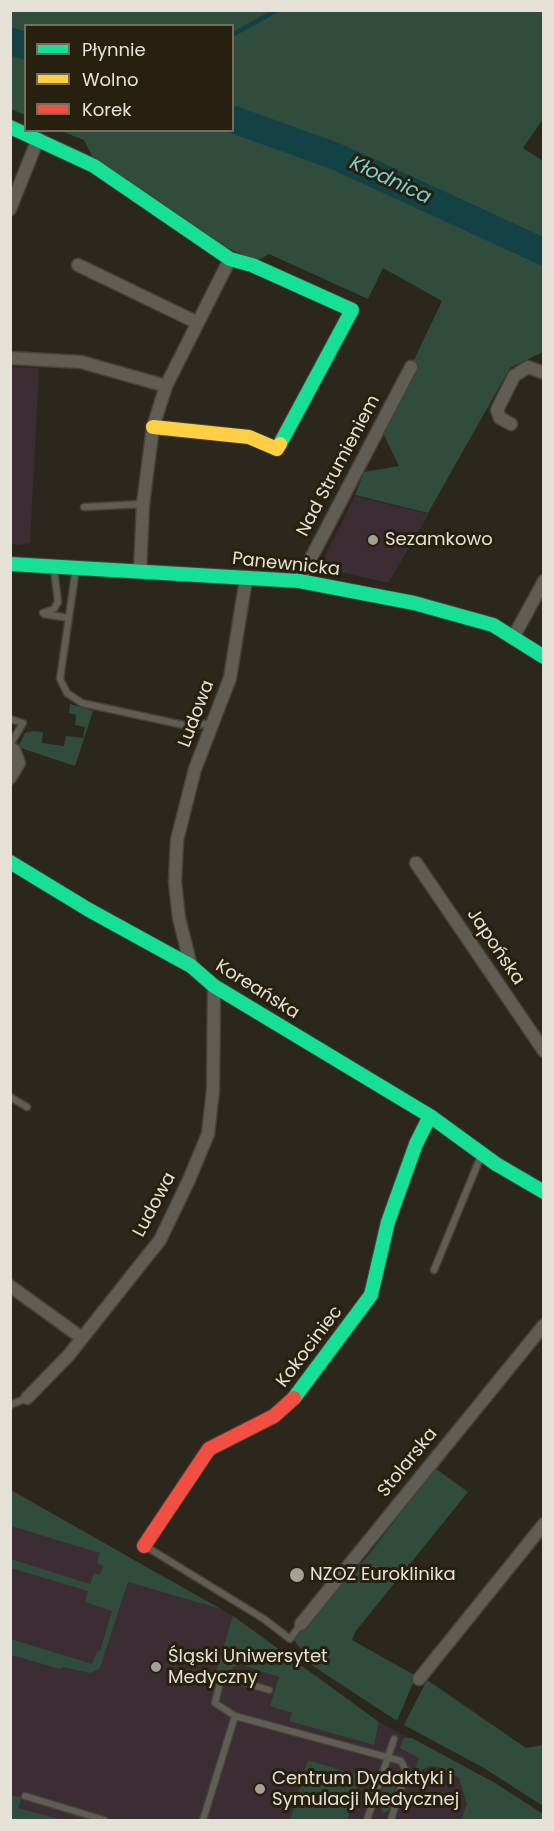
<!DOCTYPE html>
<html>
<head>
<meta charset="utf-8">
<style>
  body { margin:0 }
  #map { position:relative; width:554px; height:1831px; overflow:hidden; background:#2c271d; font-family:Poppins,sans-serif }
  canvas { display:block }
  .frame { position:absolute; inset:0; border:12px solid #e6e1d6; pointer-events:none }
  .legend { position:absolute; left:24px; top:24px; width:210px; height:108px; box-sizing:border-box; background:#28200e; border:2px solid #746d5e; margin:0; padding:8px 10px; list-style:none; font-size:18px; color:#e6e1d6 }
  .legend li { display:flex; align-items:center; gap:12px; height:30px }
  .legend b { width:30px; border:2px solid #746d5e }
</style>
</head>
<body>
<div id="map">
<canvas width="554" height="1831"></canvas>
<div class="frame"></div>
<ul class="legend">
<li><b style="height:8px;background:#16e098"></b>Płynnie</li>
<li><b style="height:8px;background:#ffcf43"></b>Wolno</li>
<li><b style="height:8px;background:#f24e42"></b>Korek</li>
</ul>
</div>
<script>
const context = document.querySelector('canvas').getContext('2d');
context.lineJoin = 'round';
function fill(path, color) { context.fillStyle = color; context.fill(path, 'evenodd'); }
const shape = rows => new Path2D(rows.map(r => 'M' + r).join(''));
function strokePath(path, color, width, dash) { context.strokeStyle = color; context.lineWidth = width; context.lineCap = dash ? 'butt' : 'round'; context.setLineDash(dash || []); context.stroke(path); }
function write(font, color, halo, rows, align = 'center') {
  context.font = font + ' Poppins,sans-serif'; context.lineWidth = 6; context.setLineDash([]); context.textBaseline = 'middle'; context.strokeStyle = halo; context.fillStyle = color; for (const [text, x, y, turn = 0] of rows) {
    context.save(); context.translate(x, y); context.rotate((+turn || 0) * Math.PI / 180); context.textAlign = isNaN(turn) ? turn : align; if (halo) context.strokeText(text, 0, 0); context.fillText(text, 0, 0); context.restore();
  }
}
fill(shape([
  [10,367,39,368,30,543,18,545,10,544],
  [355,496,429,514,388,583,320,567],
  [10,1490,233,1616,379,1722,495,1783,543,1814,543,1820,11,1820]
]), '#3c2c33');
fill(shape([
  [11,10,543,11,543,119,523,148,543,161,543,246,339,153,233,114,232,26,26,26,25,43,11,37],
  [11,44,25,49,25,115,11,109],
  [233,122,333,158,543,257,543,352,510,368,428,513,355,495,364,472,399,466,381,429,416,365,413,362,442,301,383,268,368,299,269,254,257,261,221,245,92,156,84,140,61,131,232,130],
  [70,704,93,711,75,766,18,747,25,733,33,731,43,732,42,743,64,746,66,736,83,738,85,727,75,725,76,715,69,713],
  [435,1468,468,1492,355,1632,352,1640,416,1676,397,1721,313,1666,294,1640,370,1553],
  [11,1490,134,1560,221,1609,128,1582,100,1668,91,1673,62,1667,60,1669,11,1655,11,1639,92,1664,97,1651,100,1651,112,1611,85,1602,88,1591,11,1568,11,1559,90,1584,94,1573,100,1575,103,1566,97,1563,100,1553,11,1526],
  [233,1616,379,1722,374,1745,289,1721,292,1713,270,1706,279,1677,239,1664,213,1682],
  [427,1680,526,1748,543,1745,543,1806,484,1768,404,1725],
  [404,1738,412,1738,495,1783,543,1814,543,1820,461,1820,467,1804,459,1778,443,1768,431,1766,414,1773,419,1758,400,1748],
  [308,1760,361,1776,347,1820,290,1820],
  [395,1771,399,1775,389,1811,382,1813,380,1800,384,1786],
  [11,1795,22,1798,18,1808,63,1820,11,1820]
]), '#304c3c');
strokePath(shape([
  [232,35,277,10]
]), '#124246', 4.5);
strokePath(shape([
  [10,41,26,46],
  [232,119,335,156,544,252]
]), '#124246', 27);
const lane = shape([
  [84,507,143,504],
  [76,568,60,679,67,693,82,703,188,726,212,723],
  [43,613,54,609,58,602,54,569],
  [44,614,69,618],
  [10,719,23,723,10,745],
  [10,1097,27,1107],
  [434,1270,481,1156],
  [10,1405,27,1398],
  [145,1546,264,1619,290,1639,301,1624],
  [269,1690,229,1678,220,1683,215,1703,235,1716,401,1761,406,1771,391,1820],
  [25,1796,104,1820],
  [203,1820,235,1716],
  [367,1820,394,1739]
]);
const street = shape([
  [10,209,38,139],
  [78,265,198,323],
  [10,358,81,362,166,386],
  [511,424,500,418,497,410,514,376,528,367,544,373],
  [140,571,143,504,153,427,166,386,230,259],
  [299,581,411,367],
  [514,636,544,581],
  [10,748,14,750,19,763,10,778],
  [416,863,544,1051],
  [191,966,179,918,175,882,177,840,195,769,230,678,246,579],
  [10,1286,82,1338],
  [27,1398,68,1356,160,1240,188,1182,208,1134,213,1090,214,986],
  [301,1624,544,1325],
  [419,1679,544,1524]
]);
const fast = shape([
  [10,127,94,166,230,259,252,265,352,310,280,444],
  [10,564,299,581,414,603,493,625,544,657],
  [10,862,89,910,191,966,214,986,430,1116,496,1164,544,1192],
  [294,1398,371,1295,388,1222,416,1144,430,1116]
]);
const slow = shape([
  [153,427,249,437,277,449,280,444]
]);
const jam = shape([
  [144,1546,209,1449,274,1416,294,1398]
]);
strokePath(lane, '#46423a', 9);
strokePath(street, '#46423a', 15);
strokePath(fast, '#46423a', 16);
strokePath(slow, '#46423a', 16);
strokePath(jam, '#46423a', 16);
strokePath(lane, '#605d55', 6);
strokePath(street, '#605d55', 12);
strokePath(fast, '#16e098', 14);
strokePath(slow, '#ffcf43', 14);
strokePath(jam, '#f24e42', 14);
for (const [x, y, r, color] of [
  [373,540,6,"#a5a095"],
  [297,1575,8,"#a5a095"],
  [156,1667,6,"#a5a095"],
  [260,1789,6,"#a5a095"]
]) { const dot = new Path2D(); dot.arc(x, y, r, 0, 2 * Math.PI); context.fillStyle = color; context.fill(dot); strokePath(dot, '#28200e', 2); }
write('18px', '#e6e1d6', '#28200e', [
  ["Nad Strumieniem",339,466,-62],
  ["Panewnicka",286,565,6],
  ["Ludowa",197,714,-69],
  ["Japońska",495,947,56],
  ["Koreańska",257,990,32],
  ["Ludowa",155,1205,-62],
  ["Kokociniec",310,1347,-53],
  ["Stolarska",408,1463,-51]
]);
write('18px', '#e6e1d6', '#28200e', [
  ["Sezamkowo",385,540],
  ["NZOZ Euroklinika",310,1575],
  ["Śląski Uniwersytet",168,1657],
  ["Medyczny",168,1678],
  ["Centrum Dydaktyki i",272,1779],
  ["Symulacji Medycznej",272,1800]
], 'left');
write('italic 20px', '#78cfd8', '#28200e', [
  ["Kłodnica",390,181,25]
]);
</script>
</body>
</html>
